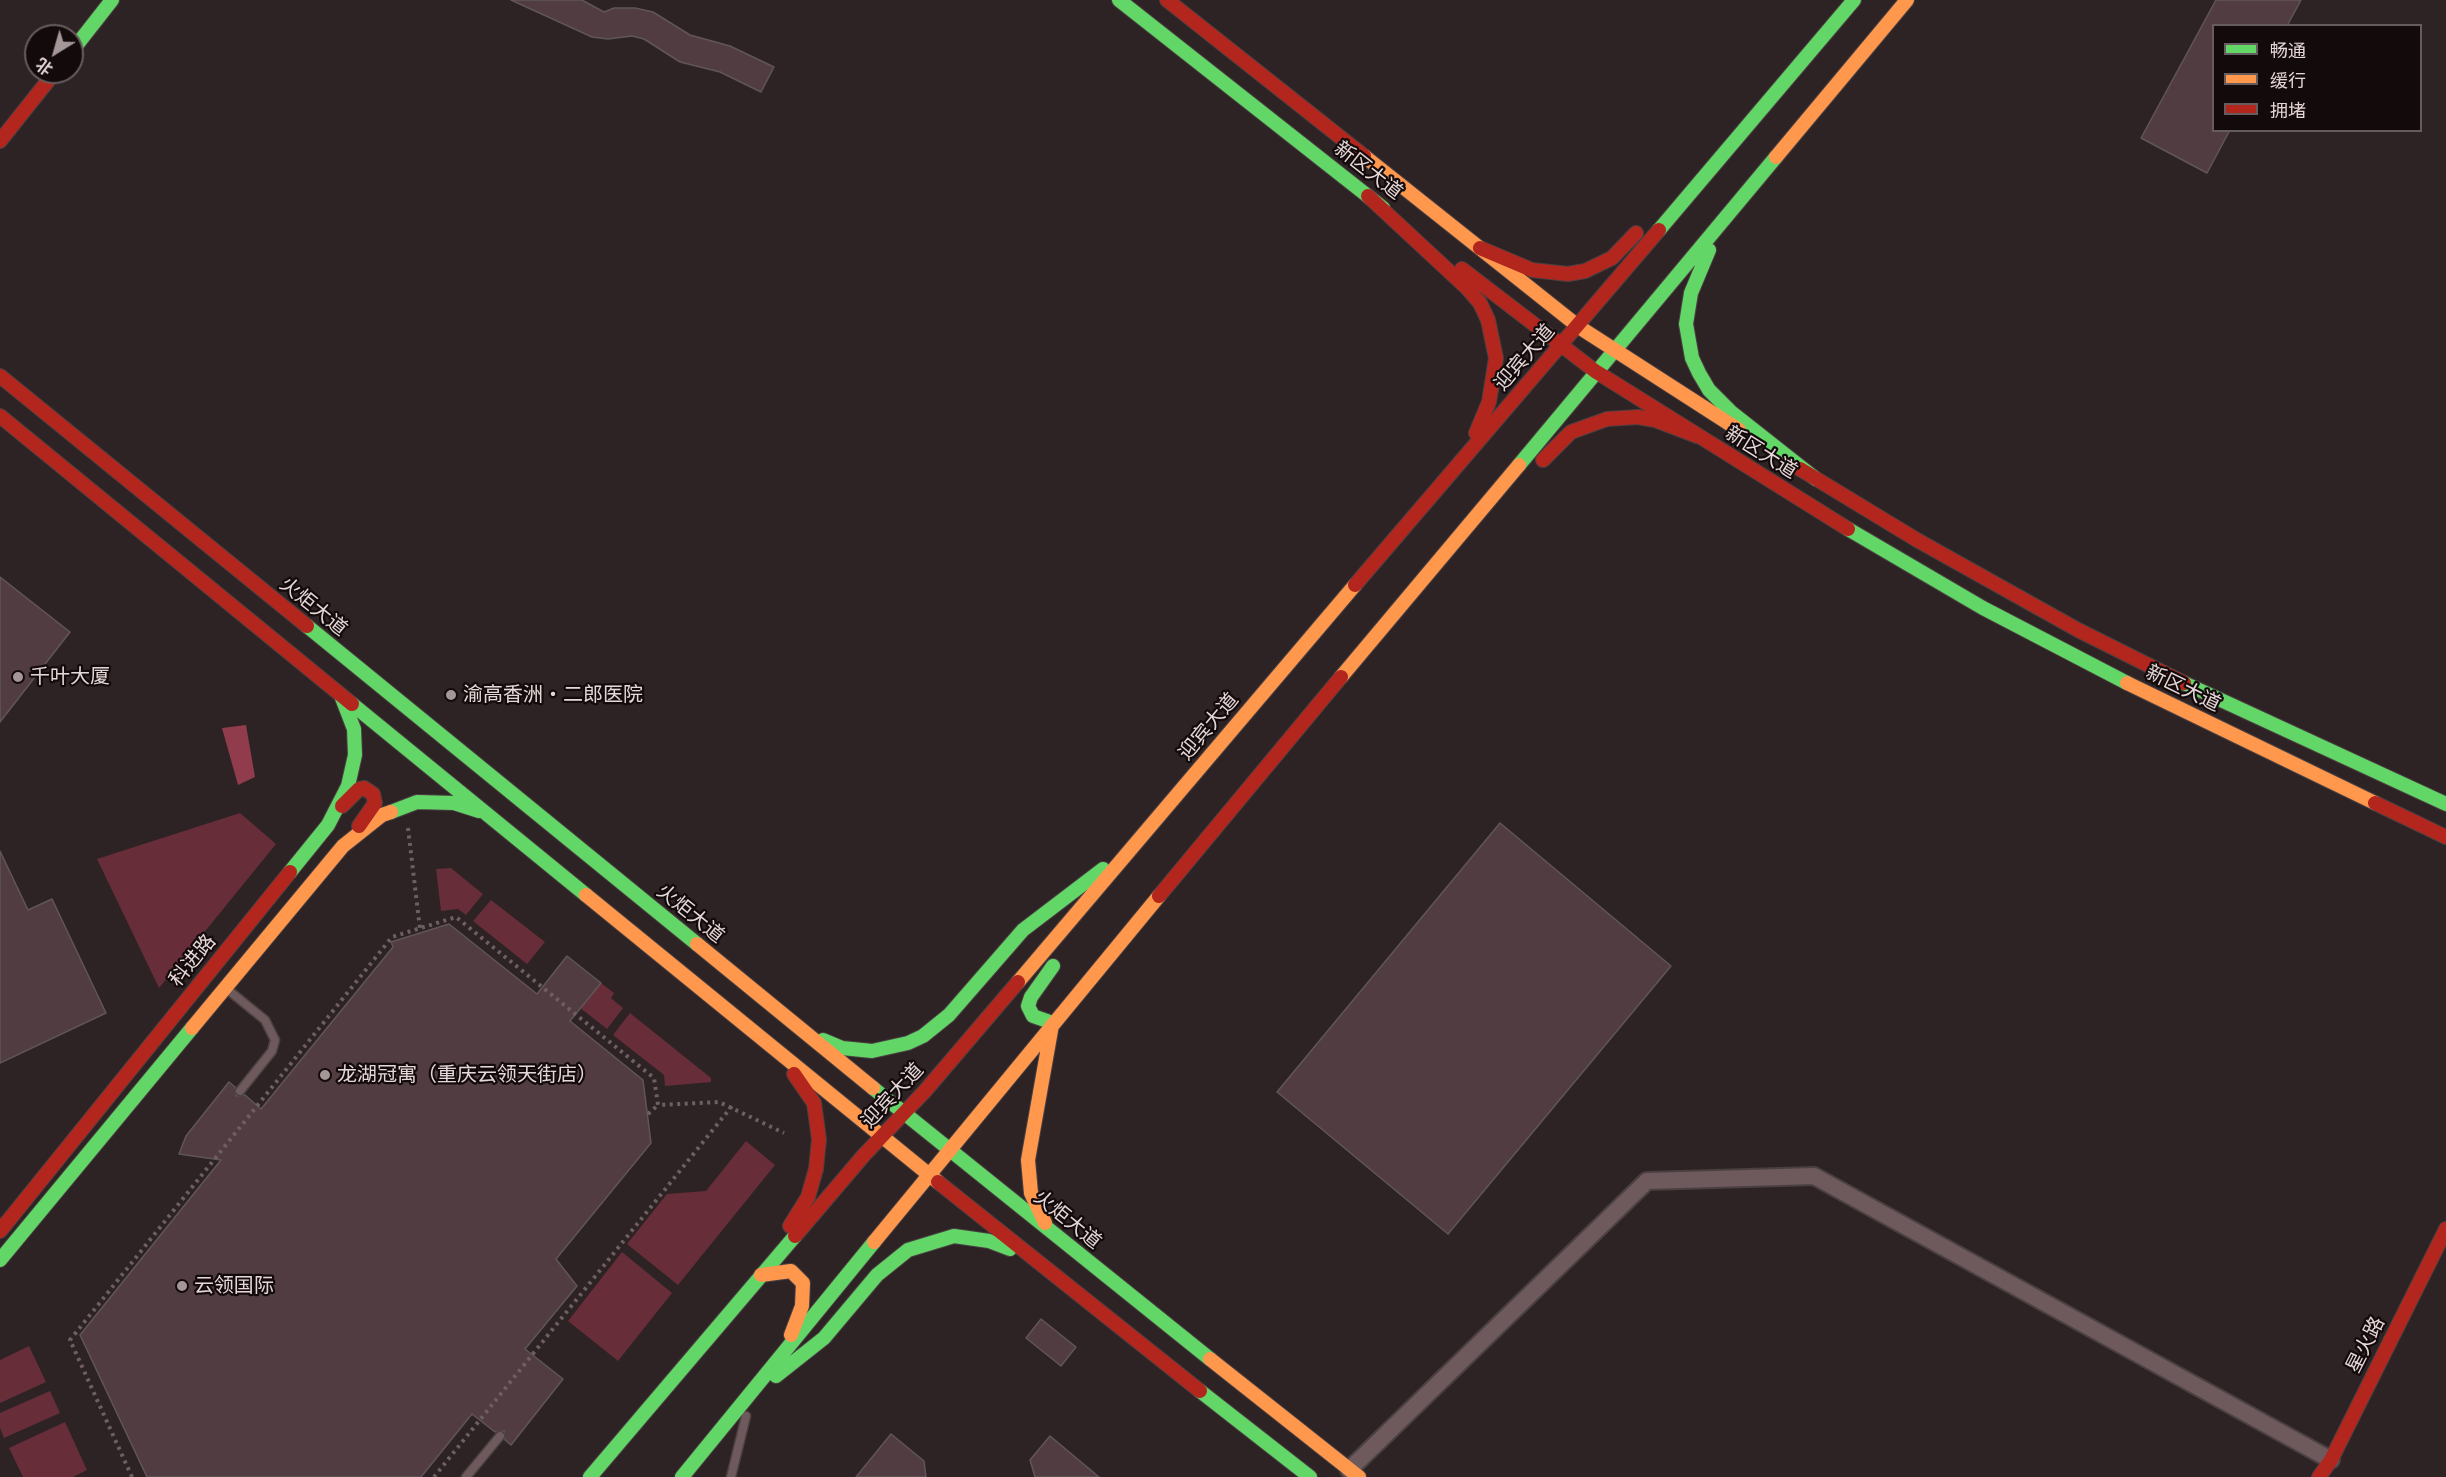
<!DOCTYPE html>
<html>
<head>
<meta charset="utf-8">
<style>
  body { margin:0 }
  #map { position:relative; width:2446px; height:1477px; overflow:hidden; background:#2d2224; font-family:Manrope,"Noto Sans SC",sans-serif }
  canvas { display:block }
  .legend { position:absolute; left:2212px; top:24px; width:210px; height:108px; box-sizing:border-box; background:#130a0b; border:2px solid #675c5d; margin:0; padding:8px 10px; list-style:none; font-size:18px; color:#e5d6d7 }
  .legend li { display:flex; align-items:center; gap:12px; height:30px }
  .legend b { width:30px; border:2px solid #675c5d }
  .north { position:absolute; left:24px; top:24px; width:60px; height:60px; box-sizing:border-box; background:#130a0b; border:2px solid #675c5d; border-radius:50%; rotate:217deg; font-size:16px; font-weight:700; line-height:24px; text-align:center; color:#e5d6d7 }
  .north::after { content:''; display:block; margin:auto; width:21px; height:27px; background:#a59798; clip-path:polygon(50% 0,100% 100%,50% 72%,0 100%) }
</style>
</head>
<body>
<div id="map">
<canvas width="2446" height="1477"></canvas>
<ul class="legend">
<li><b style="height:8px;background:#63d668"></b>畅通</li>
<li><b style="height:8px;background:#ff974d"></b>缓行</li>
<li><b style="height:8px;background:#b3261e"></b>拥堵</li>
</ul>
<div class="north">北</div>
</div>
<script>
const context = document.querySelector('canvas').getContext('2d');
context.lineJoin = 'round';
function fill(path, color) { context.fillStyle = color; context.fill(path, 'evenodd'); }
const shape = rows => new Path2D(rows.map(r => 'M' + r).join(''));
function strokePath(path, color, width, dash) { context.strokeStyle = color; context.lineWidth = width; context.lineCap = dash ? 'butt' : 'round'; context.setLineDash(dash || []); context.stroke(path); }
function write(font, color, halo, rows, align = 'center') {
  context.font = font + ' Manrope,"Noto Sans SC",sans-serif'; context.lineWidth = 4.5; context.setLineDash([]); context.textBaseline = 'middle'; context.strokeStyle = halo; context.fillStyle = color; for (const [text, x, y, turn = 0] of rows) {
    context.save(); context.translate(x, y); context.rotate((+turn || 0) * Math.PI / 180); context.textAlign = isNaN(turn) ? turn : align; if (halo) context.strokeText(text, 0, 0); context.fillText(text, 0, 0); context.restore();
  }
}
fill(shape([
  [240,813,276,844,159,988,97,859],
  [451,868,483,894,466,915,458,909,441,911,436,869],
  [491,900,545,942,527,964,473,921],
  [547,982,601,983,614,993,611,998,623,1008,607,1029],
  [630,1013,711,1078,711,1082,665,1086,664,1075,613,1035],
  [746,1141,775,1165,678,1285,627,1244,667,1194,706,1191],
  [622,1252,672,1293,618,1361,568,1321],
  [29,1346,46,1382,0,1403,0,1360],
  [50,1391,60,1413,4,1438,0,1428,0,1413],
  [65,1422,87,1470,73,1477,23,1477,9,1448]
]), '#672e39');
fill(shape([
  [246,725,255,777,238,785,222,728]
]), '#913c4d');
const building = shape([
  [511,0,582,0,604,12,614,8,635,8,653,12,690,35,730,46,774,67,761,92,720,72,680,62,644,39,632,36,608,39,592,37,511,0],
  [2216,0,2301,0,2287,26,2214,26,2214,130,2230,130,2207,173,2141,138,2216,0],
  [0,577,70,632,0,722,0,577],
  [1500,823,1671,966,1448,1234,1277,1092,1500,823],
  [0,851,28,910,52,899,106,1013,0,1063,0,851],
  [449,924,537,994,567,956,601,983,570,1021,643,1080,651,1143,556,1259,577,1286,525,1349,563,1379,511,1445,505,1440,504,1431,495,1432,472,1414,421,1477,147,1477,80,1335,221,1160,179,1154,186,1136,229,1082,235,1087,236,1096,245,1095,261,1109,393,947,391,942,449,924],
  [1041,1319,1076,1347,1061,1366,1026,1338,1041,1319],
  [891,1434,924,1461,926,1477,856,1477,891,1434],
  [1050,1436,1099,1477,1035,1477,1030,1460,1050,1436]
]);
fill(building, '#513c42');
strokePath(building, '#605658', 1.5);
const lane = shape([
  [227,989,265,1020,275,1040,272,1051,240,1091],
  [466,1477,500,1436],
  [731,1477,746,1416]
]);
const street = shape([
  [1349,1470,1647,1181,1814,1176,2331,1460]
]);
const fast = shape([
  [1119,0,1383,208],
  [72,51,112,0],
  [1659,230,1854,0],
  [1709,250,1691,293,1686,324,1692,358,1699,373,1709,390,1731,412,1816,479],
  [1519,465,1776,157],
  [1848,529,1983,608,2127,683],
  [307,626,697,944],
  [2184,683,2446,804],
  [352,704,586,895],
  [391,812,417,802,454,803,479,811],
  [290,872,328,825,348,786,355,755,354,729,342,698],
  [1053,966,1031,997,1028,1006,1033,1016,1053,1023],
  [823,1040,842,1048,872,1051,908,1043,923,1036,949,1015,1023,930,1103,869],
  [873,1088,1210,1359],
  [0,1260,192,1028],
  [776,1376,824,1338,877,1275,908,1250,954,1236,989,1241,1010,1249],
  [1200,1391,1310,1477],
  [590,1477,795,1236],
  [682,1477,874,1242]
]);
const slow = shape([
  [1364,156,1579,327,1739,430],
  [1776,157,1907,0],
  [1341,677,1519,465],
  [2127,683,2375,803],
  [586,895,938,1182],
  [697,944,873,1088],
  [1018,982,1355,585],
  [192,1028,343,846,382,815,391,812],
  [1045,1223,1031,1193,1028,1160,1052,1025],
  [874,1242,1159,896],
  [761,1275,791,1271,803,1283,802,1306,791,1335],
  [1210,1359,1359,1477]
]);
const jam = shape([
  [1167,0,1364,156],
  [0,141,55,72],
  [1368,196,1467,288,1480,303,1488,320,1496,358,1489,402,1476,433],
  [1480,248,1532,270,1568,274,1585,271,1612,258,1636,233],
  [1462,269,1595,371,1848,529],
  [0,376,307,626],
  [0,416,352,704],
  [1543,460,1571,432,1607,419,1638,417,1655,420,1697,436],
  [1800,469,1917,540,2078,630,2184,683],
  [1355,585,1659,230],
  [2375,803,2446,837],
  [342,806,359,789,364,788,373,794,375,803,359,826],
  [1159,896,1341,677],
  [938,1182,1200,1391],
  [790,1226,808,1197,816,1169,819,1139,814,1103,794,1074],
  [0,1231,290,872],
  [795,1236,864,1155,925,1091,1018,982],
  [2319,1477,2331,1460,2446,1229]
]);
strokePath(lane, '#4a4041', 11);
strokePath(street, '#4a4041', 20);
strokePath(fast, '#4a4041', 16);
strokePath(slow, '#4a4041', 16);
strokePath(jam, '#4a4041', 16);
strokePath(shape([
  [408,828,420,929],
  [648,1114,658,1105],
  [132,1477,70,1340,392,937,456,917,654,1078,658,1105,719,1102,784,1133],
  [434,1477,732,1106]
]), '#6e6062', 4, [3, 4.5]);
strokePath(lane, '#6e595d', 8);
strokePath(street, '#6e595d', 16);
strokePath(fast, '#63d668', 14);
strokePath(slow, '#ff974d', 14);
strokePath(jam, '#b3261e', 14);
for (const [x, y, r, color] of [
  [18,677,6,"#a59798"],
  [451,695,6,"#a59798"],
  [325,1075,6,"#a59798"],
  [182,1286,6,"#a59798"]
]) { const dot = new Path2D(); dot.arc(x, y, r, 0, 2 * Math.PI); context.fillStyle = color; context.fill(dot); strokePath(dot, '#130a0b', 2); }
write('20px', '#e5d6d7', '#130a0b', [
  ["新区大道",1368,171,38],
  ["迎宾大道",1525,358,-49],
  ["新区大道",1761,453,32],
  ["火炬大道",313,607,39],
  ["新区大道",2183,689,26],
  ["迎宾大道",1209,727,-50],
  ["火炬大道",690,914,39],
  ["科进路",193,961,-51],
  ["迎宾大道",893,1096,-47],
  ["火炬大道",1067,1220,39],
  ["星火路",2366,1345,-63]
]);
write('20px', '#e5d6d7', '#130a0b', [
  ["千叶大厦",30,677],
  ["渝高香洲‧二郎医院",463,695],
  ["龙湖冠寓（重庆云领天街店）",337,1075],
  ["云领国际",194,1286]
], 'left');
</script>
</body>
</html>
